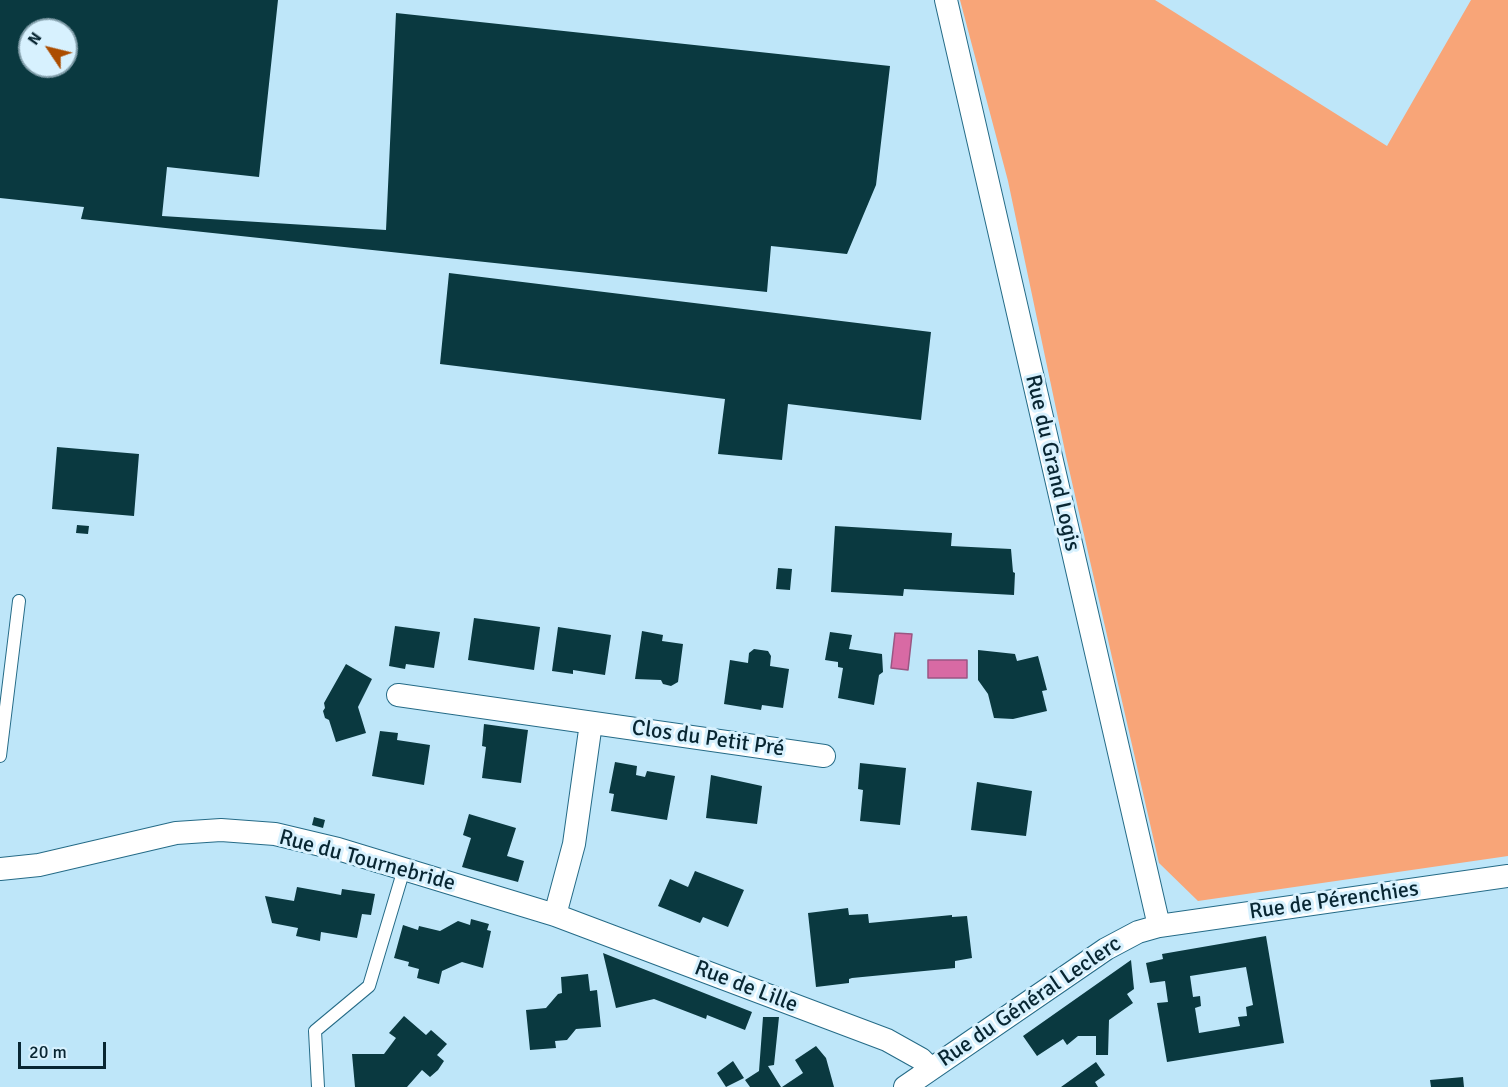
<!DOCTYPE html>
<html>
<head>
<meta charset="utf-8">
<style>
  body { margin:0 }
  #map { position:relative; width:1508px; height:1087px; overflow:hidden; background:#bee6f9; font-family:Signika,sans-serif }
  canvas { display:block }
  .north { position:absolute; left:18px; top:18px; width:60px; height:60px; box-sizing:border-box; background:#d7f1fe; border:2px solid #84a0ac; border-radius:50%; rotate:305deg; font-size:16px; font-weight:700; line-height:24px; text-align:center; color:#082632 }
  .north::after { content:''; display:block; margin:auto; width:21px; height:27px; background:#ac4d00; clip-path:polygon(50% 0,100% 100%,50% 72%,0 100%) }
  .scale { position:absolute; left:18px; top:1042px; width:88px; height:27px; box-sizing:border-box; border:3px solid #082632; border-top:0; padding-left:8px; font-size:18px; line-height:21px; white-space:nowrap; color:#082632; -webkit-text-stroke:4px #d7f1fe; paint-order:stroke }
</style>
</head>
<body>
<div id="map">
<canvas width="1508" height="1087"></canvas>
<div class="north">N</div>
<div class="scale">20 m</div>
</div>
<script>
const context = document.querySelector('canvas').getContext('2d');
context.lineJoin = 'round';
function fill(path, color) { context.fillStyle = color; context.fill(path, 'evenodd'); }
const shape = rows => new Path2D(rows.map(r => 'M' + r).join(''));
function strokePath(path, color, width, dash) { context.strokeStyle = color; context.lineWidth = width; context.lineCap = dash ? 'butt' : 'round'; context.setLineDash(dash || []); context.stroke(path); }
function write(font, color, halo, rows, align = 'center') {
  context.font = font + ' Signika,sans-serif'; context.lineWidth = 6; context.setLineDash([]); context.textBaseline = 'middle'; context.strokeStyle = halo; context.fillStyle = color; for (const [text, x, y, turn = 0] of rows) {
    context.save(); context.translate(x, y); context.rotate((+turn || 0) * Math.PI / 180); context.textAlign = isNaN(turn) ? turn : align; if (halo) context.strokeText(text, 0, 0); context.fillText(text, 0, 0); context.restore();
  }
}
fill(shape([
  [960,0,1155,0,1387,146,1471,0,1508,0,1508,856,1198,901,1159,863,1066,456,1008,181]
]), '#f8a578');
const water = shape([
  [895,633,912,634,908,670,891,668,895,633],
  [928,660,967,660,967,678,928,678,928,660]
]);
fill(water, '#d86aa4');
strokePath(water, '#9a5682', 1.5);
fill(shape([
  [0,0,278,0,259,177,167,167,162,216,386,230,396,13,890,66,876,185,847,254,771,246,767,292,81,219,84,207,0,198],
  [30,30,66,30,66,66,30,66],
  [449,273,931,332,921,420,788,404,782,460,718,454,725,399,440,364],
  [57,447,139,454,134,516,52,509],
  [77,525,89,526,88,534,76,533],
  [835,526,952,533,951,546,1011,549,1013,572,1015,573,1014,595,904,589,903,596,831,592],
  [778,568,792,569,790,590,776,589],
  [474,618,540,627,534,670,468,660],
  [395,626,440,632,434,668,406,664,405,669,389,666],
  [558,627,611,635,605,675,573,670,573,674,552,671],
  [642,631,663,635,662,641,683,644,678,682,671,686,663,684,661,680,635,679],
  [830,632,852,635,849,649,882,654,883,672,879,675,874,705,838,698,843,668,838,667,838,662,825,660],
  [754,649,768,651,771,656,770,666,789,669,783,708,762,705,761,710,724,704,730,660,748,663,749,653],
  [978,650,1015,654,1017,661,1038,656,1047,690,1042,691,1047,711,1013,719,994,718,988,694,978,680],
  [346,664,372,679,358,707,366,733,336,742,329,720,325,718,323,711,325,708,324,703],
  [484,724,528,730,521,783,482,778,486,747,482,746],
  [380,731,398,733,397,740,430,745,424,785,372,776],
  [615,762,637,766,636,775,645,777,647,771,675,776,667,820,611,811,614,794,609,793],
  [860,763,906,768,900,825,860,821,863,790,858,789],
  [711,775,762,786,757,824,706,818],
  [977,782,1032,791,1026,836,971,830],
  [469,814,516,828,507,856,524,861,518,882,462,867,471,838,463,835],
  [314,817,325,820,323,828,312,825],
  [695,871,744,890,728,927,703,917,700,923,658,906,670,879,688,887],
  [297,887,341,895,342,889,375,894,371,915,362,914,357,938,321,932,320,941,296,936,298,928,272,923,265,896,294,901],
  [848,908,849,915,868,914,869,923,952,915,952,917,967,916,972,958,955,961,955,968,852,978,849,979,849,983,816,987,808,913],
  [471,919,489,924,487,930,491,931,483,968,462,962,442,971,439,984,417,978,419,969,408,966,409,962,394,958,403,925,418,930,419,926,440,931,458,921,470,925],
  [1266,936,1284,1043,1167,1062,1157,1003,1168,1002,1165,981,1150,983,1146,963,1163,959,1162,954],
  [1246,967,1253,1005,1246,1007,1247,1016,1238,1017,1240,1026,1199,1033,1195,1008,1201,1006,1200,996,1193,997,1190,976],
  [603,953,752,1012,745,1030,707,1015,706,1019,654,999,616,1008],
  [1131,960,1134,989,1127,994,1133,1003,1109,1020,1108,1055,1096,1055,1096,1036,1078,1036,1067,1045,1063,1039,1037,1056,1023,1036],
  [588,974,590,991,597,990,601,1027,576,1029,567,1040,555,1041,556,1048,530,1050,526,1010,546,1008,558,994,562,993,561,977],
  [404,1016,426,1035,431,1030,447,1044,437,1055,444,1061,438,1070,430,1077,422,1070,407,1087,355,1087,352,1054,384,1054,396,1038,389,1033],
  [763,1017,779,1017,774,1065,768,1066,781,1087,750,1087,745,1080,759,1071],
  [816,1046,826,1058,834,1087,782,1087,803,1073,795,1060],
  [733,1061,744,1078,726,1087,717,1073],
  [1096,1062,1105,1075,1095,1082,1098,1087,1061,1087],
  [1463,1077,1464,1087,1431,1087,1430,1080]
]), '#0a3940');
const lane = shape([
  [0,756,19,601],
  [318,1087,315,1031,369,986,404,869]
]);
const street = shape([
  [946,0,1159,926],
  [398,695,824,756],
  [0,869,39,865,176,833,221,830,275,834,338,849,555,915,887,1040,921,1059,931,1069],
  [555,915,574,844,591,723],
  [905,1087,1106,949,1138,932,1159,926,1508,876]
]);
strokePath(lane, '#256b87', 14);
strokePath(street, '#256b87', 24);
strokePath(lane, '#fff', 12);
strokePath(street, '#fff', 22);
write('22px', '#082632', '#d7f1fe', [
  ["Rue du Grand Logis",1052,463,77],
  ["Clos du Petit Pré",708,739,8],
  ["Rue du Tournebride",367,861,15],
  ["Rue de Pérenchies",1334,901,-8],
  ["Rue de Lille",746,987,21],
  ["Rue du Général Leclerc",1030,1002,-34]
]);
</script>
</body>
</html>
